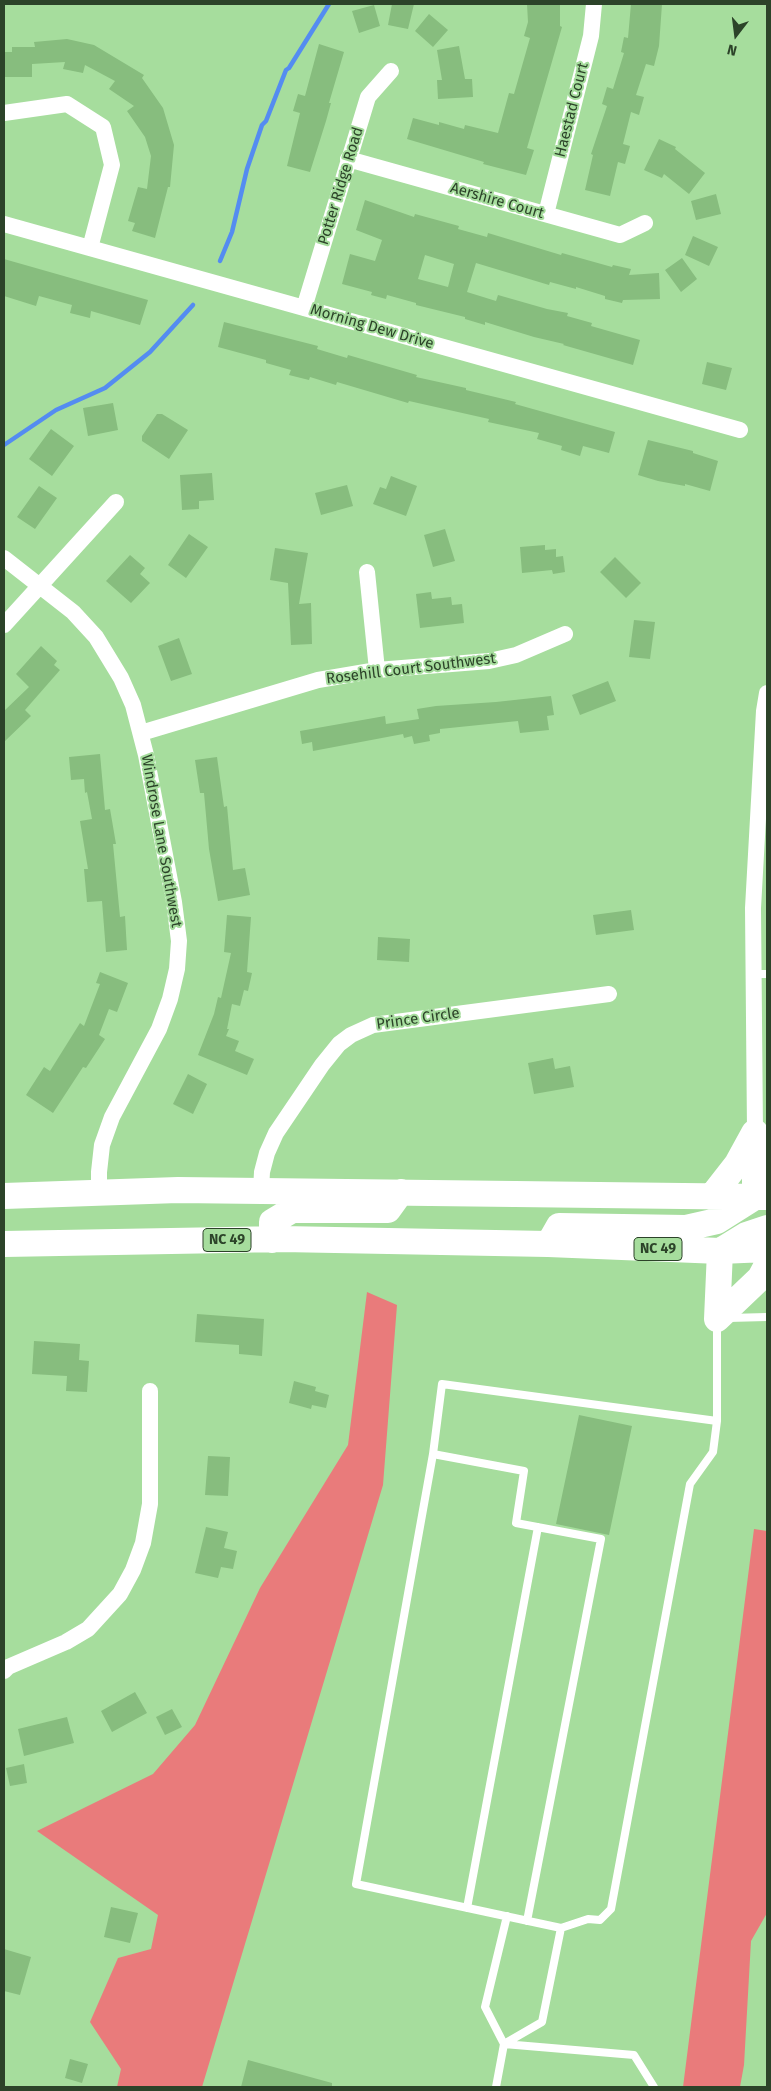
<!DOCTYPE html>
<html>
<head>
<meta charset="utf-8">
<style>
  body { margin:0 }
  #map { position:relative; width:771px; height:2091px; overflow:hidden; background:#a6dd9d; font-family:"Fira Sans",sans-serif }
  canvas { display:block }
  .frame { position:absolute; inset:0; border:5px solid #2c4329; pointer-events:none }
  .north { position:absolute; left:711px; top:10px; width:50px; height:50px; -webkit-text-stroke:4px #a6dd9d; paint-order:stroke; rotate:195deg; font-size:14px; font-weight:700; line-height:20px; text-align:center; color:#2c4329 }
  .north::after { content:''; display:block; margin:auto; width:18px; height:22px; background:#2c4329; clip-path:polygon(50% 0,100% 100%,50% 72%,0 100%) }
</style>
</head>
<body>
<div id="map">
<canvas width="771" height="2091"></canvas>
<div class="frame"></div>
<div class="north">N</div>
</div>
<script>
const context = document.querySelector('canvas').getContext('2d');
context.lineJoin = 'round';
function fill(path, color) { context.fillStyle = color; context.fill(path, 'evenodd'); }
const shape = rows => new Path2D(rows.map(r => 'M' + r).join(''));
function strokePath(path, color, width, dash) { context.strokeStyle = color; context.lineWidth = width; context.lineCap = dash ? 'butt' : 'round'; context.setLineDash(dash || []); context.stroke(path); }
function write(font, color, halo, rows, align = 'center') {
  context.font = font + ' "Fira Sans",sans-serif'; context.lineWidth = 4; context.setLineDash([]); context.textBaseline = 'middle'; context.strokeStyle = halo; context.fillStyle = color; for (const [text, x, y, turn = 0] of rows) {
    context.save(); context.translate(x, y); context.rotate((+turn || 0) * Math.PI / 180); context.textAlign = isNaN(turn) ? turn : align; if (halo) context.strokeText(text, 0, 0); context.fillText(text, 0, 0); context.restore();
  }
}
fill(shape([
  [367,1292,397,1305,383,1485,202,2087,117,2087,121,2069,90,2022,118,1958,151,1949,158,1915,37,1831,153,1774,195,1725,260,1588,348,1445],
  [754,1529,767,1531,767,1913,751,1941,744,2065,740,2087,683,2087]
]), '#e97b7b');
strokePath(shape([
  [220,261,232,232,247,169,262,125,266,121,286,70,289,68,329,4],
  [4,445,56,410,105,388,150,352,193,305]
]), '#548cf1', 4.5);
fill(shape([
  [392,4,414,4,408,29,388,25],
  [527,4,560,4,560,26,562,27,527,148,534,150,526,175,483,164,484,162,407,139,413,118,439,125,439,122,464,129,465,125,498,133,509,93,514,94,530,38,524,36,528,22],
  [631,4,662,4,659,46,654,66,646,64,636,95,644,97,639,115,631,112,623,144,630,146,625,164,618,162,610,196,585,190,593,155,591,154,607,106,602,104,607,87,613,89,624,53,621,52,624,37,628,38],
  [374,5,380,26,359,33,352,11],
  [429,14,448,30,433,47,415,31],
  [67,39,94,45,144,75,142,78,163,108,174,145,170,187,168,187,155,238,132,231,135,223,128,221,138,187,147,189,151,156,145,137,127,111,134,106,109,89,115,81,85,65,83,73,63,69,65,62,32,64,32,77,4,77,4,52,12,52,12,47,35,47,34,42],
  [319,44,344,52,329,103,331,103,326,121,310,172,287,166,300,113,293,111,298,94,305,96],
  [459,46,465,79,472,79,473,97,438,99,437,80,442,80,437,50],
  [659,139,676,147,675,149,705,173,689,194,664,174,662,178,644,170],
  [716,194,721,214,696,220,691,201],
  [365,200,414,217,415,214,459,226,458,229,487,237,488,233,561,255,562,253,612,267,613,265,631,269,629,275,659,273,660,299,623,300,622,303,605,299,605,296,576,287,576,289,550,282,549,285,476,263,467,292,496,301,498,295,547,309,568,313,567,316,592,323,591,326,640,340,633,365,563,345,564,344,534,337,485,322,485,325,465,319,465,317,416,305,416,303,387,295,386,299,371,295,372,292,342,284,350,254,375,261,382,240,356,230],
  [425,255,454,264,448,287,418,279],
  [693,236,718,247,709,266,685,255],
  [682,258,697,279,681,292,665,270],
  [4,259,148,300,140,325,91,311,90,318,70,313,72,305,39,296,36,306,4,296],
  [224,322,318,346,317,349,347,358,348,355,417,375,416,377,466,388,466,390,516,402,515,404,615,432,609,453,583,446,580,456,561,450,562,446,537,439,539,433,488,422,489,419,409,401,408,403,337,382,336,385,310,377,309,380,289,375,291,370,266,363,266,360,218,347],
  [707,362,732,368,726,390,702,384],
  [113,403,118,430,88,436,83,408],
  [157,414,162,414,188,430,169,459,142,441,142,436],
  [51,429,74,446,52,476,29,459],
  [648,440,693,451,693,453,718,461,710,491,685,484,685,486,658,481,638,475],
  [212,473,214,500,199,501,199,509,182,510,180,475],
  [391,476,417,486,406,516,373,504,380,487,386,489],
  [347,485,353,506,321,515,315,493],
  [39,486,57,498,35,529,17,517],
  [445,529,455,561,433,567,424,535],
  [189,534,208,547,186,578,168,565],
  [545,545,545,550,556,549,556,557,563,556,565,572,553,574,552,570,522,573,520,547],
  [275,548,308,553,299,604,311,603,312,644,291,645,288,583,270,580],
  [130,555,145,568,140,574,150,583,131,603,106,581],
  [615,557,641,583,626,598,600,572],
  [431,592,432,599,451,597,452,605,462,604,464,623,420,628,416,594],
  [634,620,655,622,650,659,629,657],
  [179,638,192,674,171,681,158,646],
  [41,646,57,661,54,665,60,670,25,710,31,716,4,742,4,711,29,687,16,674],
  [608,681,616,701,580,715,572,695],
  [551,696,554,715,547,716,549,730,520,733,518,721,440,729,440,733,429,735,430,741,414,744,412,736,404,738,403,734,313,751,312,742,302,744,300,731,385,716,386,724,419,719,417,709,436,706,496,702],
  [100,754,105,810,110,809,116,844,113,844,120,917,125,916,127,950,106,952,102,901,87,902,84,869,88,869,80,821,92,819,87,792,85,793,84,779,71,780,69,757],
  [217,757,224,807,227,806,233,870,245,868,250,895,218,901,209,849,204,793,200,793,195,760],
  [631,910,634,930,596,935,593,915],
  [227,915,251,917,247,972,252,973,248,991,244,990,240,1006,232,1004,227,1029,229,1029,226,1036,239,1041,235,1051,254,1059,247,1075,198,1055,214,1014,218,997,221,998,231,953,224,952],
  [378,937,410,939,409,962,377,960],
  [100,972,128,983,117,1012,109,1009,99,1035,105,1039,86,1068,83,1067,53,1113,26,1095,44,1067,50,1071,80,1023,84,1026,100,984,96,983],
  [553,1058,555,1069,570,1066,574,1087,534,1094,528,1063],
  [188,1074,207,1084,193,1114,173,1104],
  [197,1314,264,1319,262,1356,239,1354,239,1345,195,1342],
  [34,1341,80,1344,79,1360,89,1361,87,1392,66,1391,67,1376,32,1374],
  [294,1381,316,1387,315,1391,329,1395,326,1408,312,1405,311,1409,289,1403],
  [579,1415,632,1426,609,1535,556,1524],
  [208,1456,230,1457,228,1496,205,1495],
  [206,1527,228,1532,224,1548,237,1551,233,1569,221,1567,218,1578,195,1573],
  [135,1692,147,1713,112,1732,101,1711],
  [172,1709,182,1727,165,1735,156,1717],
  [67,1717,74,1743,24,1756,18,1729],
  [24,1764,27,1783,10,1786,6,1768],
  [111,1907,138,1913,130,1943,104,1937],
  [4,1949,31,1957,20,1995,4,1991],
  [70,2059,88,2064,82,2083,65,2078],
  [248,2060,332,2083,332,2087,241,2087]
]), '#87bd7e');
strokePath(shape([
  [753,974,767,974],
  [728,1318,767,1317],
  [717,1421,442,1384,433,1454,356,1884,561,1928,588,1919,600,1920,611,1909,690,1484,713,1452,717,1421,717,1322],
  [433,1454,524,1471,516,1523,601,1539,527,1921],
  [467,1908,538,1527],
  [504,2044,634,2055,654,2087],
  [504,2044,542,2022,561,1928],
  [496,2087,504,2044,485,2007,507,1916]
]), '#fff', 8);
strokePath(shape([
  [4,113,67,104,103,127,112,165,90,248],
  [348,159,620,235,645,223],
  [546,214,591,36,594,4],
  [4,224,740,430],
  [304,308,368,97,391,71],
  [4,558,73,612,96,637,121,678,133,705,146,755,174,902,179,941,177,969,170,999,159,1029,112,1117,102,1145,99,1172,99,1191],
  [367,572,377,670],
  [4,625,116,502],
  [141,733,318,680,377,670,489,661,516,655,565,634],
  [755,1132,753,908,764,711,767,693],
  [261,1190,262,1172,267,1153,276,1133,322,1065,339,1044,351,1035,373,1025,609,994],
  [4,1671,8,1667,66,1642,88,1629,120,1594,133,1570,143,1543,150,1504,150,1391]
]), '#fff', 16);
strokePath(shape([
  [4,1196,178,1190,767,1197],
  [712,1196,737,1164,754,1133],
  [272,1240,272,1222,292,1210,388,1210,401,1192],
  [551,1240,559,1226,686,1228,717,1221,755,1197,755,1132],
  [4,1244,282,1239,548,1244,720,1251,767,1249],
  [717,1319,720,1251,746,1235,767,1228],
  [717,1319,760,1278,767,1265]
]), '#fff', 26);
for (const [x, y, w] of [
  [227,1240,48],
  [658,1249,48]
]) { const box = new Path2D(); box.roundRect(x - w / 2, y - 11.5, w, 23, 4); context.fillStyle = '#a6dd9d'; context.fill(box); strokePath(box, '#2c4329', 1); }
write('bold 14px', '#2c4329', null, [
  ["NC 49",227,1240],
  ["NC 49",658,1249]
]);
write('15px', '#2c4329', '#a6dd9d', [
  ["Haestad Court",572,110,-76],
  ["Potter Ridge Road",341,186,-73],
  ["Aershire Court",497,201,16],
  ["Morning Dew Drive",372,327,16],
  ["Rosehill Court Southwest",411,669,-7],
  ["Windrose Lane Southwest",161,841,80],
  ["Prince Circle",418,1019,-8]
]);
</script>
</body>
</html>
